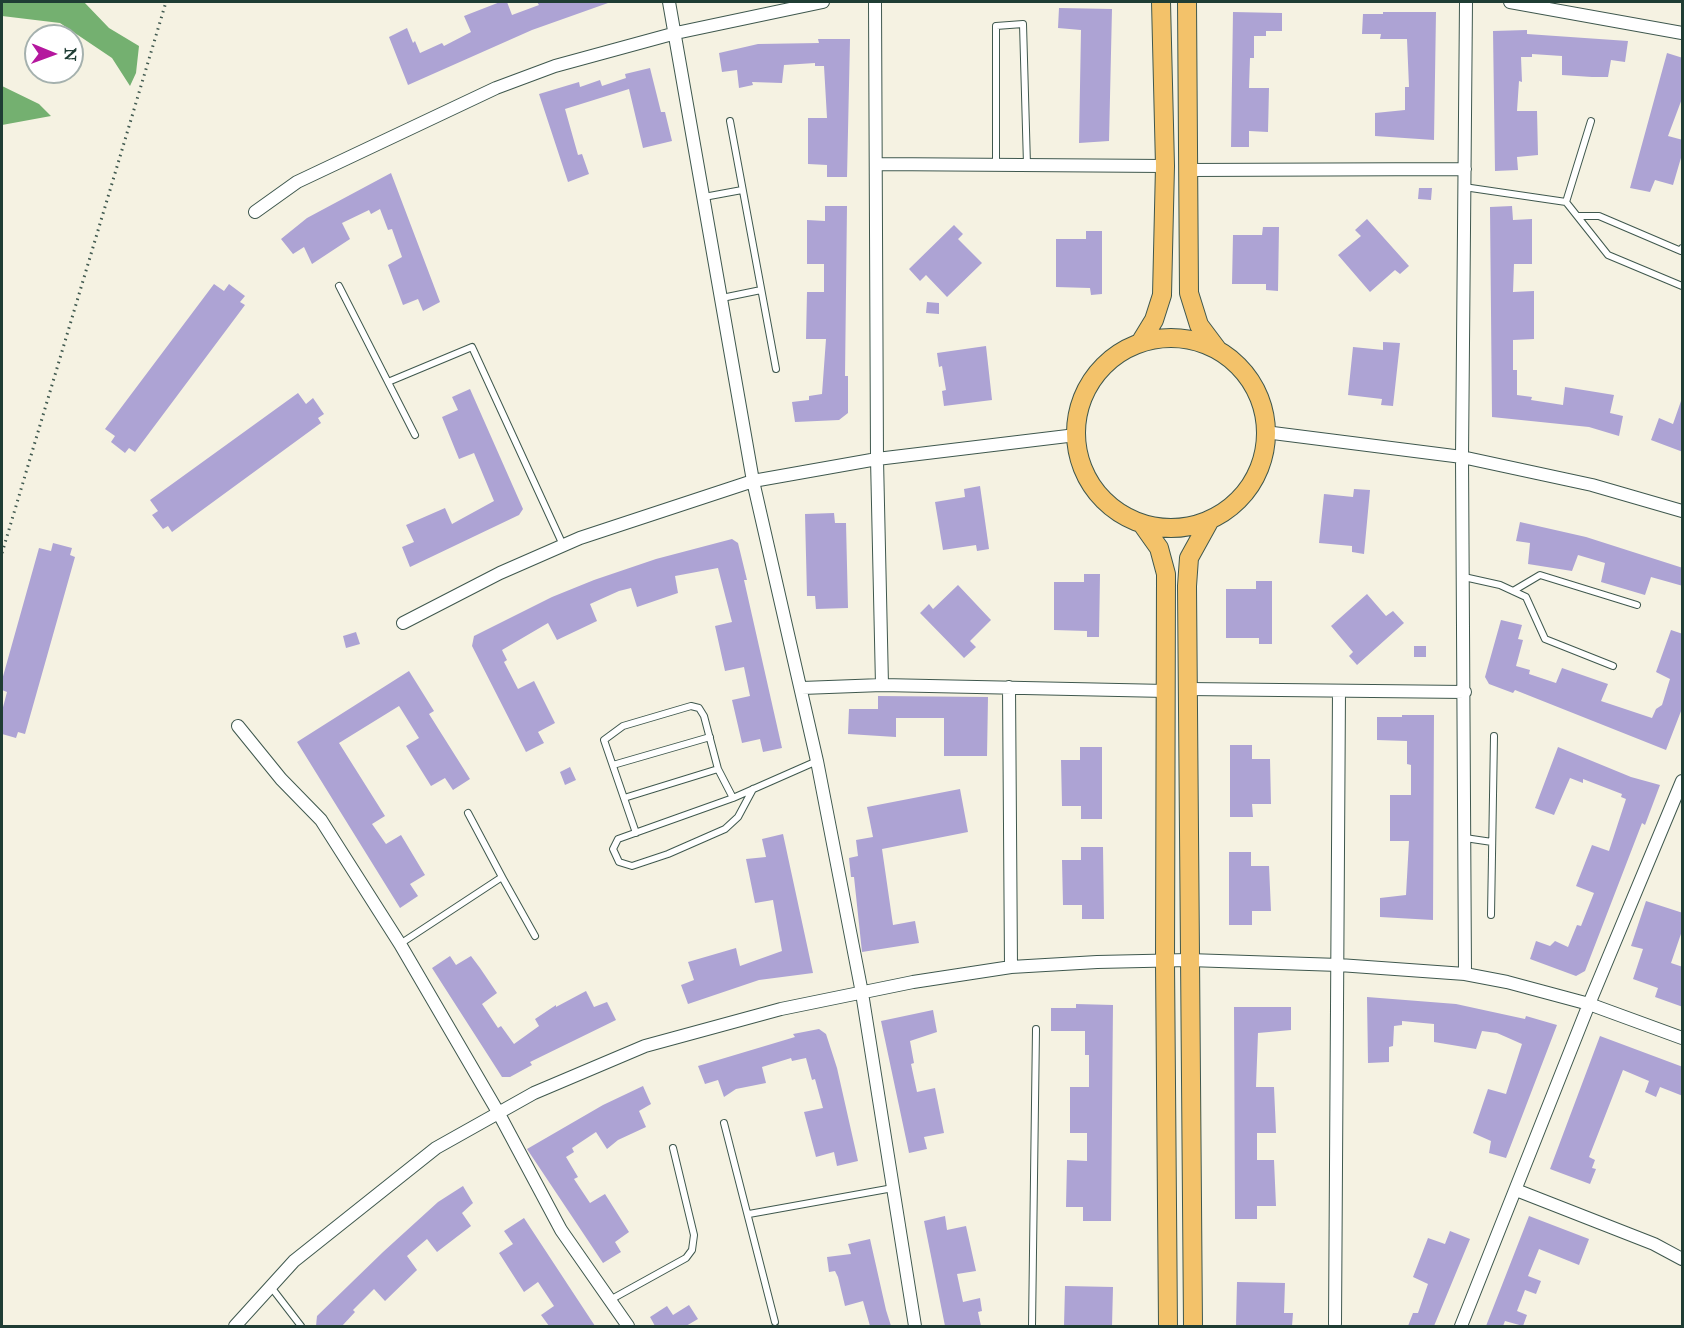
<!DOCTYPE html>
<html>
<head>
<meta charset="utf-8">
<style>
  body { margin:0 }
  #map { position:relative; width:1684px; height:1328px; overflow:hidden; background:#f5f2e2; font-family:"IM FELL Great Primer",serif }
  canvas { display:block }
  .frame { position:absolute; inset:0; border:3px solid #1f3d34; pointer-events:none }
  .north { position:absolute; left:24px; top:24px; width:60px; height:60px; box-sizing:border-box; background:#fff; border:2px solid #a5b1ae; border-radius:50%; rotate:91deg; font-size:16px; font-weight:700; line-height:24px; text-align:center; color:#1f3d34 }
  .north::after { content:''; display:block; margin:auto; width:21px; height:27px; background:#b5179e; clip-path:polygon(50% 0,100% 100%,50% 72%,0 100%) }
</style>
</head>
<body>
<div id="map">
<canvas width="1684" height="1328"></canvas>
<div class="frame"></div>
<div class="north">N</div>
</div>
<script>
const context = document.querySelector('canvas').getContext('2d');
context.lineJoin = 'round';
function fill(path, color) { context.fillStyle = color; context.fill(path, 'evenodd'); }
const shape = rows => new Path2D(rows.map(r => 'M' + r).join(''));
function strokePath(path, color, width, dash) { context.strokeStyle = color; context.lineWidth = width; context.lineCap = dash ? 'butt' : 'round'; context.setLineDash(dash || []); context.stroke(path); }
fill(shape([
  [2,2,84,2,109,28,139,46,136,73,130,86,112,58,60,23,2,16],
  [2,86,39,104,51,116,2,125]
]), '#74b070');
fill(shape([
  [500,2,507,2,512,15,539,5,537,2,608,3,532,30,408,85,389,37,407,28,413,43,415,41,420,53,442,43,444,46,471,32,464,16],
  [1059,8,1112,9,1109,141,1079,143,1081,30,1058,28],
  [1233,12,1282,13,1282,31,1266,31,1266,36,1254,36,1254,58,1250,58,1249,88,1269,88,1268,132,1249,131,1249,147,1231,147],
  [1383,12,1436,12,1434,140,1375,136,1375,113,1405,110,1405,87,1409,87,1407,39,1380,39,1381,34,1362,34,1363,14,1383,14],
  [1527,30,1527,34,1628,41,1625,62,1611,60,1608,77,1592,77,1562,75,1562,56,1532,54,1532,57,1521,57,1522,82,1519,81,1517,111,1537,111,1538,155,1517,157,1518,170,1495,171,1493,31],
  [818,39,850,39,847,177,827,177,827,165,808,164,808,118,827,118,824,66,815,66,815,63,784,65,782,83,752,82,753,85,739,88,737,70,722,72,719,53,758,44,819,43],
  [1667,53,1683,58,1683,96,1668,136,1683,140,1683,151,1673,185,1655,180,1650,192,1630,188],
  [650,68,661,112,665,112,672,141,643,148,629,89,565,109,578,155,582,154,589,174,568,182,539,94,579,82,580,87,600,80,602,86,626,78,625,74],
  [391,173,440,302,423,311,418,299,403,305,388,265,402,257,392,229,388,230,380,209,371,214,369,210,342,223,350,239,312,264,304,247,293,254,281,239,307,218],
  [1419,188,1432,188,1431,200,1418,199],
  [825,206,847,206,845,376,848,376,848,413,839,420,795,422,792,402,809,400,809,396,822,394,826,339,806,339,807,292,824,292,824,264,807,264,807,220,825,221],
  [1512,206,1513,220,1532,219,1532,264,1514,264,1513,292,1534,291,1534,339,1513,340,1513,370,1517,370,1517,395,1532,397,1531,400,1563,405,1565,387,1614,395,1610,413,1623,416,1619,436,1589,427,1492,417,1490,207],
  [1367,219,1409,266,1400,274,1395,270,1370,292,1338,255,1361,236,1355,230],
  [954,225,963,234,958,239,982,263,947,297,926,275,920,281,909,269],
  [1263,227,1279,227,1278,291,1266,290,1266,284,1232,284,1233,235,1262,235],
  [1086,231,1102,231,1102,294,1091,295,1090,288,1056,287,1056,239,1086,239],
  [214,284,224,291,229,284,245,296,240,302,245,305,135,452,129,448,125,453,111,442,115,436,105,429],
  [927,302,939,303,939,314,926,313],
  [1383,342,1400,343,1393,406,1381,405,1382,399,1348,395,1353,347,1383,350],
  [986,346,992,400,944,406,942,391,946,390,942,366,939,367,937,353],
  [470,389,523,509,519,515,410,567,402,547,414,542,406,525,445,508,452,524,494,501,474,453,459,459,442,417,458,410,452,397],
  [298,393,306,404,313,398,324,414,318,418,321,423,172,532,168,526,163,529,152,515,158,511,150,500],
  [1681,401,1683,402,1683,452,1651,440,1659,418,1673,424],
  [980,486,989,549,977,551,976,545,943,550,935,502,965,497,964,489],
  [1354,489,1370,490,1364,554,1352,552,1352,546,1319,543,1324,494,1353,497],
  [834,513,835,523,846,523,848,608,816,609,815,596,807,596,805,514],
  [1520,522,1586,537,1683,568,1683,586,1651,577,1645,595,1601,582,1605,563,1578,555,1572,571,1528,564,1530,543,1516,541],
  [732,539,738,543,747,580,744,580,782,748,763,752,760,739,742,743,732,700,750,696,744,667,725,671,715,626,732,622,718,568,675,576,678,593,637,607,631,588,619,591,590,604,597,621,557,640,548,623,502,650,507,660,504,662,518,689,534,681,555,723,538,732,544,743,526,752,472,646,474,636,552,597,594,580,656,559],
  [53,543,72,548,70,555,75,557,25,734,18,732,16,738,2,734,2,711,7,692,2,690,2,680,39,548,51,551],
  [1084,574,1100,574,1099,637,1087,637,1087,631,1054,630,1054,582,1084,582],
  [1256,581,1272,581,1272,644,1259,644,1259,638,1226,638,1226,589,1256,589],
  [958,585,991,620,970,641,976,647,964,658,920,613,929,604,933,609],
  [1367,594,1386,616,1393,611,1404,623,1357,665,1349,656,1353,652,1331,626],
  [1501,620,1522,625,1518,639,1523,640,1516,666,1530,670,1529,674,1556,683,1562,668,1608,684,1601,701,1652,718,1656,709,1662,705,1670,679,1656,672,1671,630,1683,634,1683,706,1666,750,1515,690,1513,693,1489,684,1485,677],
  [356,632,360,644,346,648,343,636],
  [1414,646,1426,646,1426,657,1414,657],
  [409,671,434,711,429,714,470,779,453,790,445,778,431,786,406,746,419,738,399,706,339,743,385,816,372,824,386,844,401,835,425,875,410,884,418,896,400,908,297,742],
  [878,696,988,697,987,756,944,756,944,718,896,718,896,737,848,734,849,709,878,709],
  [1402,715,1434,715,1433,920,1380,917,1380,898,1406,895,1409,841,1390,841,1390,795,1411,795,1411,765,1407,764,1407,741,1377,740,1377,717,1402,717],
  [1230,745,1252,745,1252,759,1270,759,1271,804,1252,804,1253,817,1230,817],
  [1080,747,1102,747,1102,819,1081,819,1081,806,1062,806,1061,760,1080,760],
  [1558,747,1631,777,1660,785,1645,825,1642,823,1585,971,1576,976,1530,959,1536,941,1550,946,1555,941,1568,947,1577,925,1581,926,1594,893,1576,886,1592,845,1609,851,1626,799,1621,797,1622,794,1583,779,1583,783,1570,778,1554,815,1535,808],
  [570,767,576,780,565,785,560,772],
  [960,789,968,832,882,849,893,925,915,921,919,943,862,952,854,877,851,877,849,858,858,856,856,840,873,837,867,807],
  [783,834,813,973,759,980,688,1004,681,985,694,980,688,962,736,948,740,966,782,951,773,900,755,903,746,859,766,857,762,839],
  [1081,847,1103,847,1104,919,1082,919,1082,905,1063,905,1062,860,1081,860],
  [1229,852,1251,852,1251,866,1269,866,1271,911,1252,911,1252,925,1229,925],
  [1646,901,1683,913,1683,928,1671,963,1683,967,1683,1007,1655,997,1658,988,1633,979,1643,949,1631,946],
  [450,956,456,965,471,956,480,968,497,993,482,1004,498,1028,501,1026,514,1044,539,1026,535,1019,556,1005,556,1007,586,991,594,1007,607,1002,616,1020,530,1062,532,1065,510,1077,502,1077,432,968],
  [1367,997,1456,1004,1525,1019,1526,1016,1557,1025,1506,1158,1489,1153,1491,1141,1473,1133,1488,1089,1506,1094,1522,1044,1497,1033,1482,1031,1476,1049,1434,1042,1434,1024,1402,1021,1402,1025,1394,1026,1393,1046,1389,1047,1389,1062,1368,1063],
  [1076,1004,1113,1005,1111,1221,1083,1221,1083,1207,1066,1207,1067,1160,1087,1161,1087,1133,1070,1133,1070,1087,1089,1087,1089,1055,1085,1055,1085,1031,1051,1031,1051,1008,1076,1008],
  [1234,1007,1291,1007,1291,1030,1258,1033,1256,1087,1274,1087,1276,1133,1257,1133,1257,1160,1274,1160,1276,1206,1257,1206,1257,1219,1235,1219],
  [933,1010,937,1032,910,1041,914,1063,911,1064,917,1092,935,1088,944,1133,924,1137,927,1149,909,1153,881,1021],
  [819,1029,826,1034,837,1068,858,1161,837,1166,834,1152,816,1157,804,1112,823,1108,815,1079,812,1080,806,1058,792,1061,791,1058,762,1067,766,1083,736,1089,724,1097,718,1080,705,1084,698,1066,795,1037,793,1034],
  [1600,1036,1683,1067,1683,1096,1660,1087,1656,1097,1645,1092,1649,1081,1623,1070,1589,1157,1595,1160,1592,1168,1596,1169,1590,1184,1550,1169],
  [643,1086,651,1104,639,1111,646,1127,618,1140,607,1149,596,1132,572,1148,574,1152,566,1157,578,1177,574,1179,590,1203,605,1194,629,1232,615,1242,621,1252,603,1263,527,1149,603,1105],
  [463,1186,473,1203,462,1213,471,1226,437,1252,427,1239,407,1256,417,1270,385,1301,374,1289,353,1310,355,1312,342,1326,316,1326,317,1316,383,1252,438,1202],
  [945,1216,947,1230,966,1226,976,1271,957,1274,963,1302,980,1298,982,1311,978,1312,981,1326,945,1326,924,1221],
  [1529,1216,1589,1239,1579,1265,1539,1249,1528,1276,1541,1281,1536,1294,1525,1290,1517,1311,1527,1315,1523,1326,1505,1321,1503,1326,1486,1326],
  [524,1218,595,1326,549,1326,541,1315,554,1306,538,1282,524,1292,499,1253,513,1244,504,1231],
  [1450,1231,1470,1239,1434,1326,1408,1326,1413,1313,1418,1313,1428,1284,1413,1277,1428,1238,1445,1244],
  [870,1239,886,1310,891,1326,870,1326,863,1301,845,1306,838,1277,835,1271,829,1272,827,1257,851,1254,848,1244],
  [1237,1282,1285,1283,1284,1313,1293,1313,1292,1326,1236,1326],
  [1065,1286,1113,1287,1112,1326,1064,1326],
  [689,1305,698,1319,686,1326,655,1326,650,1317,667,1306,673,1315]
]), '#ada3d4');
const service = shape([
  [730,121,776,369],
  [996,165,996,26,1023,24,1027,165],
  [1464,187,1566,202,1608,255,1682,286],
  [704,197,742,190],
  [1566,202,1591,121],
  [1578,216,1599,216,1681,251,1682,248],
  [339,286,415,435],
  [722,298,761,290],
  [388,382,472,347,563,545],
  [1464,577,1500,585,1526,597,1545,639,1613,666],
  [1513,591,1540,575,1637,605],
  [613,765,710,737],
  [753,789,738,817,725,829,668,854,632,866,619,862,613,849,618,839,733,798,817,761],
  [624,798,718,769],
  [636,833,604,740,623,726,691,706,699,708,704,716,718,769,733,798],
  [1465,838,1492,842],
  [502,877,535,936],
  [1491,915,1494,736],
  [400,944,502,877,468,813],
  [724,1123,775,1322],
  [749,1214,893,1188],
  [271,1287,301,1326],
  [610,1300,686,1258,692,1250,694,1235,673,1148],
  [1032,1326,1036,1029]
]);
const minor = shape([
  [669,2,753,481,817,761,862,993,915,1326],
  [875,2,877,459,882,685],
  [1510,2,1682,33],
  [876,164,1165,166],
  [1188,170,1465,169],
  [255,212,297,182,496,88,555,66,676,33,823,2],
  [1265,432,1462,457,1592,485,1682,511],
  [403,623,500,573,580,538,753,481,877,459,1076,435],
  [1009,687,1011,967],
  [802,688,882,685,1166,691],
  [1188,689,1465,692],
  [238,726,281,779,321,820,400,944,498,1112,561,1230,628,1326],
  [1465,974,1462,457,1466,2],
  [1516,1190,1654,1244,1682,1259],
  [1335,1324,1339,691],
  [235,1326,294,1261,436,1148,534,1093,645,1046,781,1009,913,982,1011,967,1097,962,1189,960,1339,965,1465,974,1507,982,1589,1004,1682,1038],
  [1461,1326,1589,1004,1682,781]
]);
const primary = shape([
  [1187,2,1189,293,1199,325,1217,349],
  '1076 433a95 95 0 1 1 190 0a95 95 0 1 1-190 0Z',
  [1140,343,1154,320,1162,295,1165,166,1161,2],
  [1142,524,1159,548,1166,574,1165,962,1168,1326],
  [1193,1326,1187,586,1189,558,1210,520]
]);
strokePath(service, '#3f584e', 8);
strokePath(minor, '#3f584e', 14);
strokePath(primary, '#3f584e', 20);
strokePath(shape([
  [2,553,166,2]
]), '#3f584e', 3, [1.5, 4.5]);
strokePath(service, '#fff', 6);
strokePath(minor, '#fff', 12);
strokePath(primary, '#f3c26a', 18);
</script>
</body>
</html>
